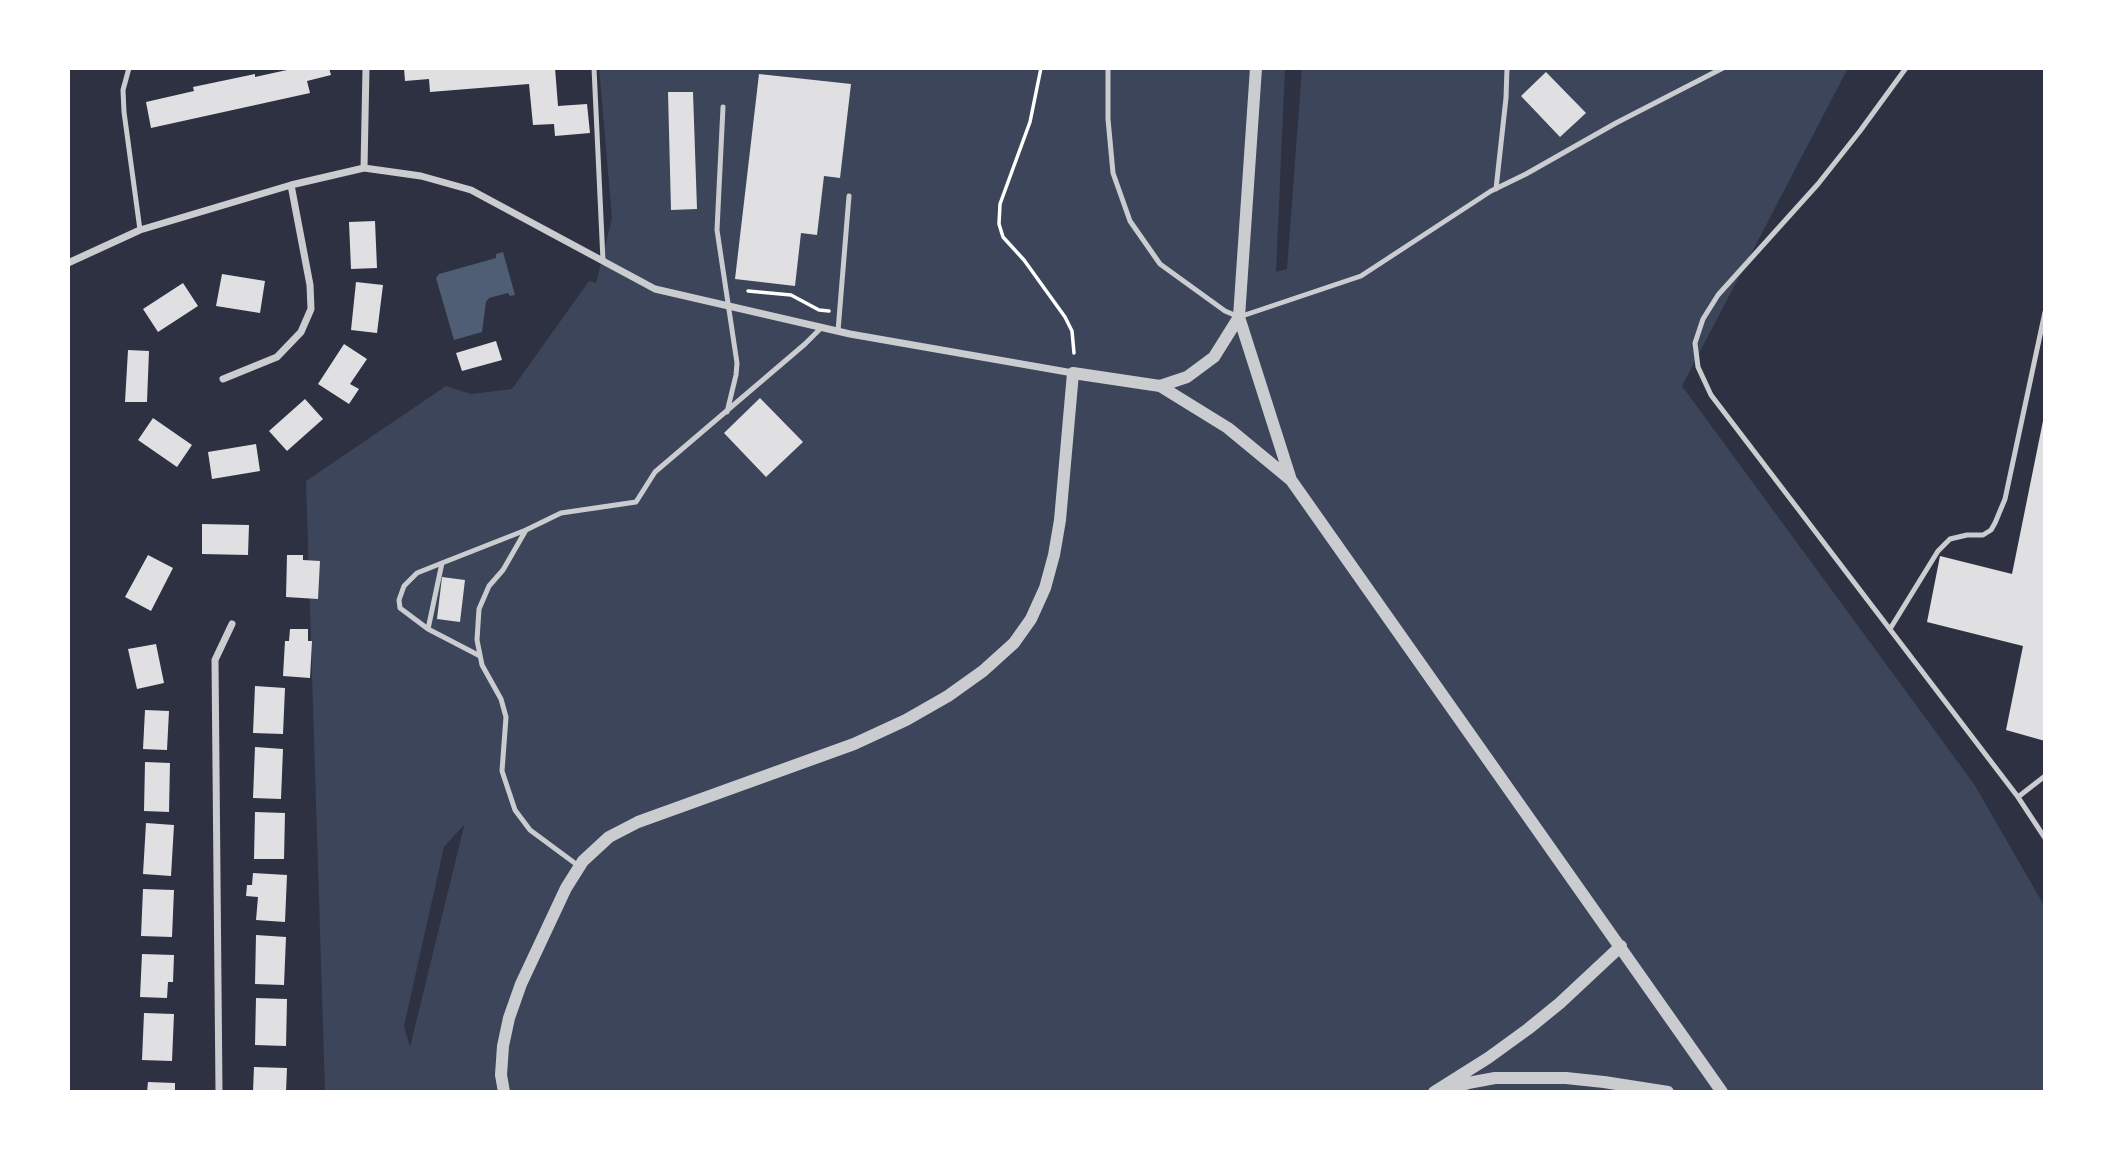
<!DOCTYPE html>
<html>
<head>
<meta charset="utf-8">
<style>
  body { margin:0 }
  #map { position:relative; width:2113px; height:1160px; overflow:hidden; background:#2d3142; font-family:"Varela Round",sans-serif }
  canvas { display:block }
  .frame { position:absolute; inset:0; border:70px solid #fff; pointer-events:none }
</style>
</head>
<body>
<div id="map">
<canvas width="2113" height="1160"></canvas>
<div class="frame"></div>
</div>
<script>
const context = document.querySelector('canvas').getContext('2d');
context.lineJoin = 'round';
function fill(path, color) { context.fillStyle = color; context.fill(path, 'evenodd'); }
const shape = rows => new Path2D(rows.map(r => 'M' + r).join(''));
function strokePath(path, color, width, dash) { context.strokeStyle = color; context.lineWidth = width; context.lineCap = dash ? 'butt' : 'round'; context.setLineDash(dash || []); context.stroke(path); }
fill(shape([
  [599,68,1285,68,1276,272,1287,269,1302,68,1848,68,1682,386,1974,784,2045,907,2045,1092,325,1092,306,481,446,386,471,394,512,389,589,281,596,283,612,218],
  [464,825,464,826,410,1047,404,1026,444,847]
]), '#3c4559');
fill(shape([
  [503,252,515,295,510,296,508,293,489,298,486,302,482,332,454,340,436,278,439,274,496,258,496,254]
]), '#4f5d75');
fill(shape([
  [296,68,329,68,331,75,307,81,310,93,151,128,146,102,194,91,193,87,255,74,255,77],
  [404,68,555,68,558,106,587,104,590,133,555,136,554,124,533,125,529,84,430,92,429,79,405,81],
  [1546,72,1586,113,1560,137,1521,96],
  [759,74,851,84,840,178,824,176,817,235,801,233,795,286,735,279],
  [668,92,693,92,697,209,671,210],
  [375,221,377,268,351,269,349,222],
  [222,274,265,281,260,313,216,306],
  [356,282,383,285,377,333,351,330],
  [183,283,198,306,158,332,143,309],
  [496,341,502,360,462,371,456,353],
  [344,344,367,359,350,384,359,389,349,404,318,384],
  [128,350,149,351,147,402,125,402],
  [760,398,803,442,766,477,724,433],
  [305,399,323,419,287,451,269,431],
  [2044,416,2045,416,2045,741,2006,730,2023,646,1927,622,1940,556,2012,574],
  [153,418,192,445,177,467,138,440],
  [256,444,260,471,212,479,208,452],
  [202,524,249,525,248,555,202,554],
  [148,555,173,568,151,611,125,597],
  [287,555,303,555,303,560,320,561,318,599,286,597],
  [442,577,465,580,460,622,437,619],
  [290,629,308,629,308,641,312,641,310,678,283,676,285,641,289,641],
  [156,644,164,683,137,689,128,649],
  [255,686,285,688,283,734,253,733],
  [145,710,169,711,167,750,143,749],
  [255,747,283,749,281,799,253,798],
  [145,762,170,763,169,812,144,811],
  [255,812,285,813,284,859,254,859],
  [146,823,174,825,171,876,143,874],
  [253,873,287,875,285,922,256,920,258,897,246,896,247,885,252,885],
  [143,889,174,890,172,937,141,936],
  [256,935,286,937,284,985,255,984],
  [142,954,174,955,173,982,168,982,167,998,140,997],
  [256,998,287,999,286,1046,255,1045],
  [144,1013,174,1014,172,1061,142,1060],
  [254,1067,287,1068,286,1092,253,1092],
  [148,1082,175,1083,175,1092,147,1092]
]), '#e0e0e3');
strokePath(shape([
  [1041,68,1030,122,1000,204,999,224,1003,237,1024,260,1065,317,1072,331,1074,353],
  [748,291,791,295,819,310,829,311]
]), '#fff', 3.5);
strokePath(shape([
  [129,68,123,90,124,112,140,230],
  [594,68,603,261],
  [1108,68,1108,119,1113,173,1130,221,1160,264,1225,311,1239,317,1361,276,1491,191,1526,174,1616,123,1723,68],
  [1906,68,1860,131,1818,184,1718,295,1703,319,1695,343,1698,367,1711,395,2018,797,2045,838],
  [723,107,717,230,737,363,736,375,727,412],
  [1496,189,1506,98,1507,68],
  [838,331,849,196],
  [442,563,417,573,404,586,399,600,400,608,428,629,480,656],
  [428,629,442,563,526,530],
  [1890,629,1938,551,1950,539,1967,535,1983,535,1991,530,1995,523,2005,499,2045,312],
  [2018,797,2045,776],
  [580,867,530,830,515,810,502,771,506,717,501,699,482,665,477,640,479,609,489,586,503,570,526,530,561,513,636,502,655,472,805,344,822,327]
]), '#caccd0', 5);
strokePath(shape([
  [364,168,366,68],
  [68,263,140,230,291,185,364,168,421,176,471,190,655,289,850,334,1073,373],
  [223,379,277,357,301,332,311,309,310,285,291,185],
  [219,1092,215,660,232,624]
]), '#caccd0', 7);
strokePath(shape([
  [1256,68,1239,317,1291,480,1722,1092],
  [1160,386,1187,377,1214,357,1239,317],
  [1446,1091,1468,1083,1495,1078,1566,1078,1604,1082,1668,1092],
  [504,1092,501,1075,503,1046,509,1018,521,984,566,888,583,861,609,837,638,822,854,744,906,720,948,696,983,671,1014,643,1031,619,1045,588,1054,555,1060,520,1073,373,1160,386,1228,428,1291,480],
  [1434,1092,1488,1058,1528,1029,1560,1003,1621,946]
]), '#caccd0', 12);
</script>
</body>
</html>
